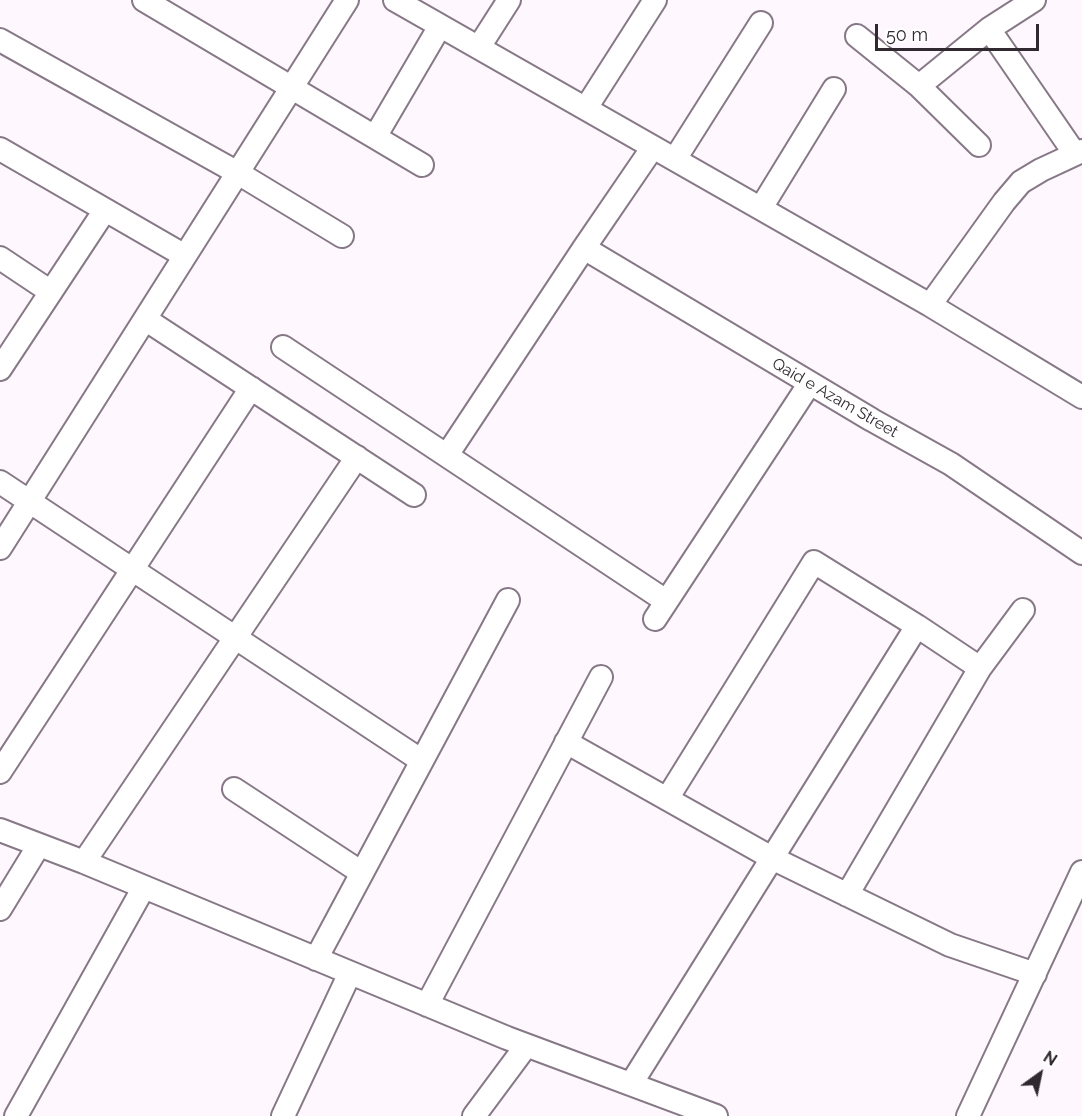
<!DOCTYPE html>
<html>
<head>
<meta charset="utf-8">
<style>
  body { margin:0 }
  #map { position:relative; width:1082px; height:1116px; overflow:hidden; background:#fef7fd; font-family:Raleway,sans-serif }
  canvas { display:block }
  .north { position:absolute; left:1010px; top:1044px; width:60px; height:60px; -webkit-text-stroke:4px #fff; paint-order:stroke; rotate:33deg; font-size:16px; font-weight:700; line-height:24px; text-align:center; color:#302a30 }
  .north::after { content:''; display:block; margin:auto; width:21px; height:27px; background:#302a30; clip-path:polygon(50% 0,100% 100%,50% 72%,0 100%) }
  .scale { position:absolute; left:875px; top:24px; width:164px; height:27px; box-sizing:border-box; border:3px solid #302a30; border-top:0; padding-left:8px; font-size:18px; line-height:21px; white-space:nowrap; color:#302a30; -webkit-text-stroke:4px #fff; paint-order:stroke }
</style>
</head>
<body>
<div id="map">
<canvas width="1082" height="1116"></canvas>
<div class="north">N</div>
<div class="scale">50 m</div>
</div>
<script>
const context = document.querySelector('canvas').getContext('2d');
context.lineJoin = 'round';
const shape = rows => new Path2D(rows.map(r => 'M' + r).join(''));
function strokePath(path, color, width, dash) { context.strokeStyle = color; context.lineWidth = width; context.lineCap = dash ? 'butt' : 'round'; context.setLineDash(dash || []); context.stroke(path); }
function write(font, color, halo, rows, align = 'center') {
  context.font = font + ' Raleway,sans-serif'; context.lineWidth = 4.5; context.setLineDash([]); context.textBaseline = 'middle'; context.strokeStyle = halo; context.fillStyle = color; for (const [text, x, y, turn = 0] of rows) {
    context.save(); context.translate(x, y); context.rotate((+turn || 0) * Math.PI / 180); context.textAlign = isNaN(turn) ? turn : align; if (halo) context.strokeText(text, 0, 0); context.fillText(text, 0, 0); context.restore();
  }
}
const minor = shape([
  [144,0,422,165],
  [395,0,930,305,1082,397],
  [989,29,1075,154],
  [857,36,919,86,979,145],
  [0,40,238,173,342,236],
  [479,47,509,0],
  [919,86,989,29,1034,0],
  [586,108,655,0],
  [375,137,440,26],
  [0,149,185,256],
  [675,159,761,23],
  [761,208,834,89],
  [584,248,872,420,951,464,1082,553],
  [0,258,51,292],
  [930,305,1004,202,1021,182,1041,170,1082,151],
  [145,319,414,495],
  [283,347,666,601],
  [0,369,105,210],
  [447,455,584,248,653,147],
  [0,482,422,761],
  [0,548,347,0],
  [655,619,810,383],
  [566,742,772,858,950,945,1035,974],
  [0,772,251,388],
  [234,789,362,873],
  [667,799,814,562,917,626,980,668],
  [0,830,84,862,507,1038,716,1116],
  [84,862,357,457],
  [847,895,980,668,1023,610],
  [0,909,39,845],
  [316,959,508,600],
  [427,1005,601,677],
  [631,1084,917,626],
  [16,1116,144,887],
  [283,1116,350,973],
  [474,1116,526,1046],
  [968,1116,1082,872]
]);
strokePath(minor, '#877887', 26);
strokePath(minor, '#fff', 22);
write('16px', '#302a30', '#fff', [
  ["Qaid e Azam Street",835,398,30]
]);
</script>
</body>
</html>
